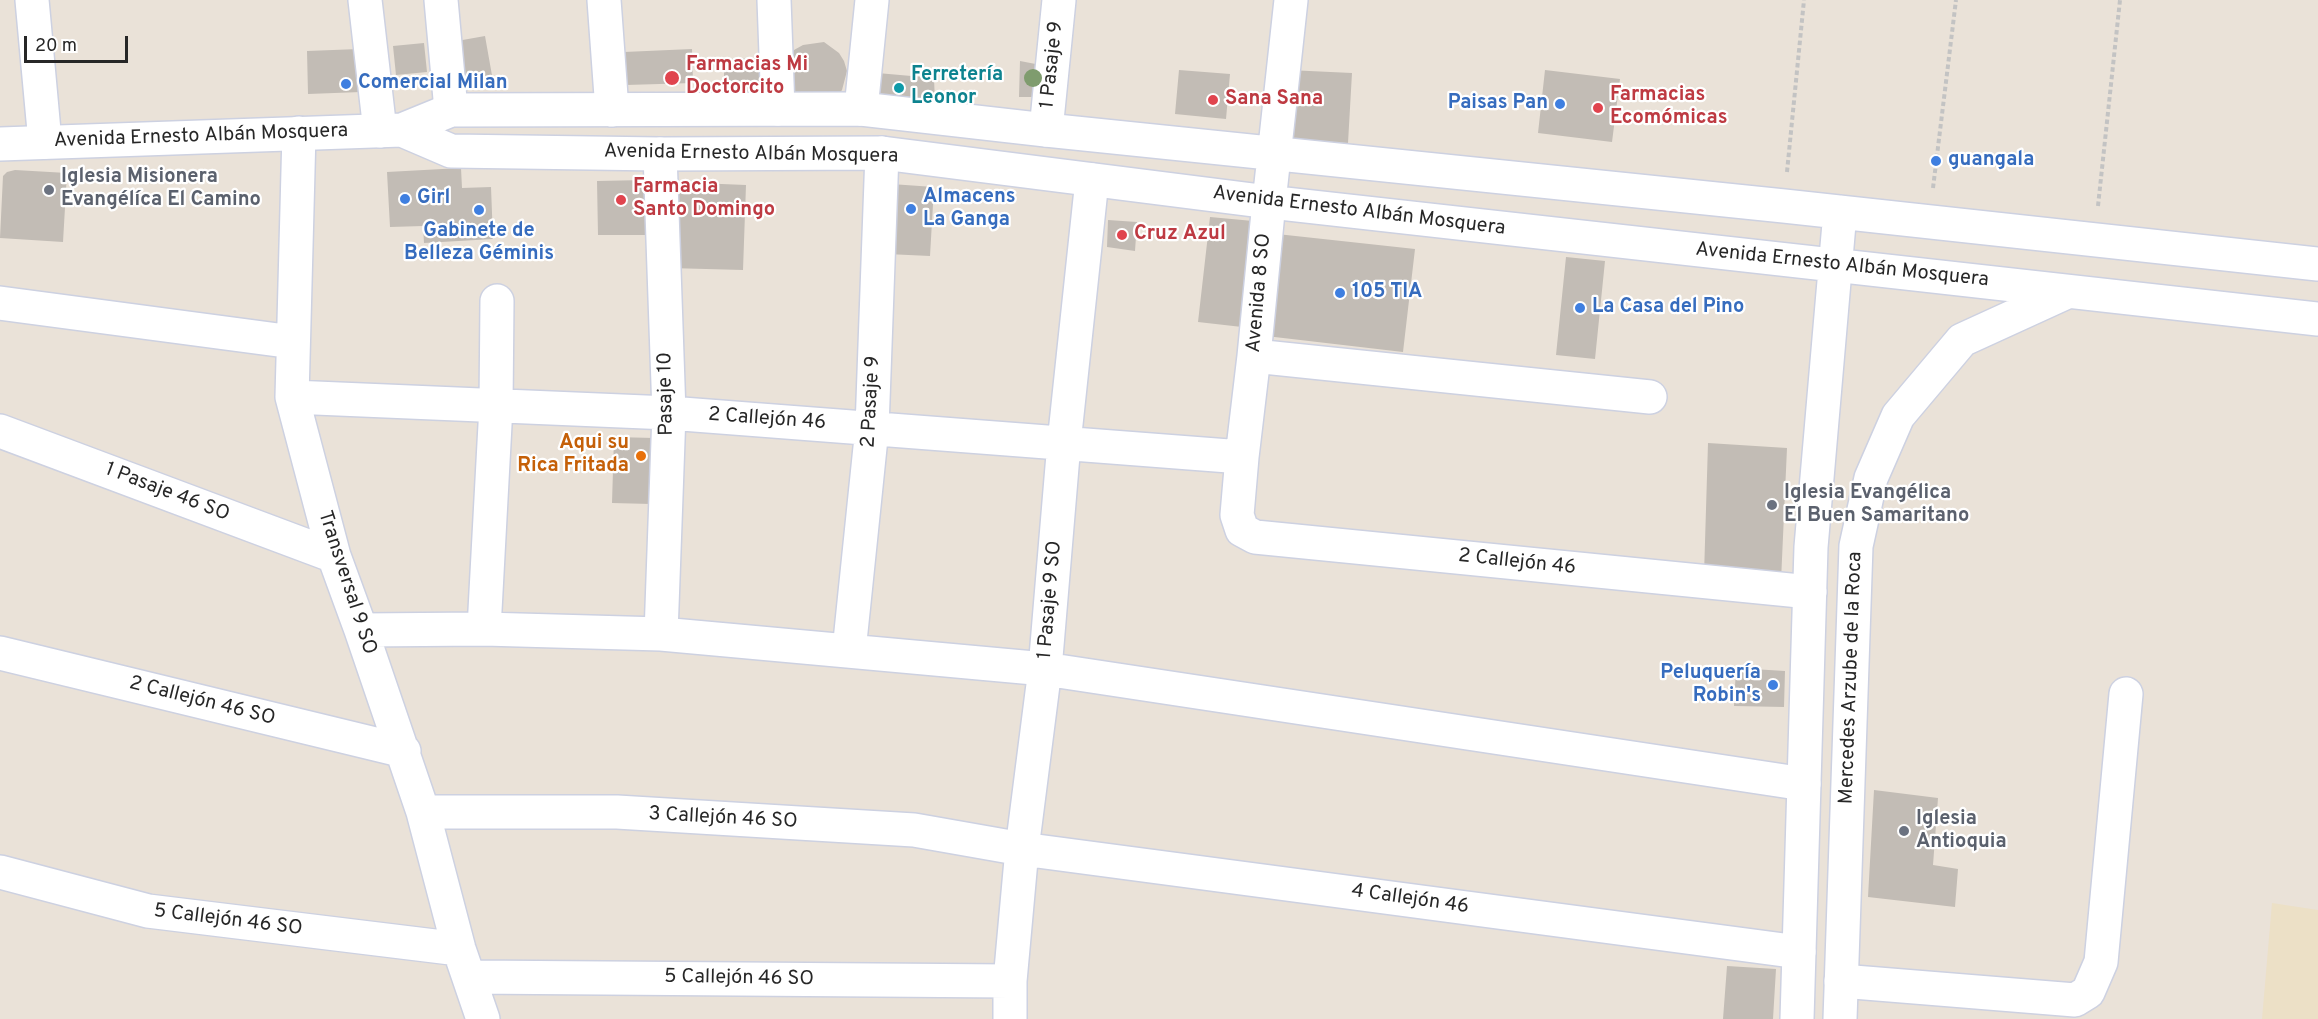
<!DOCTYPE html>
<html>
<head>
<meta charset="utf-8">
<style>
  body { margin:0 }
  #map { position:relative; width:2318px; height:1019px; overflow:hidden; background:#eae2d8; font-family:Overpass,sans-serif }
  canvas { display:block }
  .scale { position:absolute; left:24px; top:36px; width:104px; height:27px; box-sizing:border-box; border:3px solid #272727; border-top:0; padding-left:8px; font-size:18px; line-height:21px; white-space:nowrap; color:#272727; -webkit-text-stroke:4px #fff; paint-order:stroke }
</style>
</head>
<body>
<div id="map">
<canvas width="2318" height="1019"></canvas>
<div class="scale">20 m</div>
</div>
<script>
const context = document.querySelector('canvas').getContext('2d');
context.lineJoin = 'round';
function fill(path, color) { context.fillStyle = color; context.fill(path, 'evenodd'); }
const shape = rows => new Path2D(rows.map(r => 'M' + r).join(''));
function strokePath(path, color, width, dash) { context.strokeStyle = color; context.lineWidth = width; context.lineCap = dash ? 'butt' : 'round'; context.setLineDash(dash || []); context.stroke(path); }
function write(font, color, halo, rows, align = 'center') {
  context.font = font + ' Overpass,sans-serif'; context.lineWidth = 4.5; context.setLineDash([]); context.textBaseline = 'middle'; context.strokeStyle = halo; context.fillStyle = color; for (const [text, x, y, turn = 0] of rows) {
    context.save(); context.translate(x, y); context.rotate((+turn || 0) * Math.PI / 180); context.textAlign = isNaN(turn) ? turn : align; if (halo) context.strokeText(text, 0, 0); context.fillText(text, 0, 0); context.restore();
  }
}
fill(shape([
  [2272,903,2318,910,2318,1019,2262,1019]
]), '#ece0c6');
fill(shape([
  [485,36,493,81,464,86,457,41],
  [824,42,839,53,844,61,847,71,842,90,836,98,795,98,784,80,787,58,794,50,803,45],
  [424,43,427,72,396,75,393,46],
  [359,49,361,92,308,94,307,51],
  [692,49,693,83,626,85,624,52],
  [777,58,773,96,724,97,724,59],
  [1020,61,1046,66,1045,97,1019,97],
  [1179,70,1230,74,1226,119,1175,114],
  [1288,70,1352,73,1348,143,1276,140],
  [1545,70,1620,79,1612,142,1538,133],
  [866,72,934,78,935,103,864,97],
  [461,168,462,188,491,187,493,239,424,243,423,226,390,227,387,172],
  [15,170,67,173,63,242,0,238,3,176,7,172],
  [645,180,646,235,598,235,597,181],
  [673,182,746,185,743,270,669,268],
  [891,184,934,187,930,256,887,254],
  [1210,217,1253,221,1242,327,1198,322],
  [1108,220,1137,222,1135,251,1107,247],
  [1277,234,1415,249,1403,352,1266,336],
  [1566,257,1605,261,1595,359,1556,355],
  [614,437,654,438,651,504,612,503],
  [1708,443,1787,448,1781,581,1704,575],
  [1736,668,1785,671,1784,707,1734,706],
  [1874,790,1938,798,1933,865,1958,869,1955,907,1868,897],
  [1727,966,1776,969,1773,1019,1723,1019]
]), '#c2bcb5');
const street = shape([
  [32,0,45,142],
  [365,0,380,131],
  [441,0,451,110],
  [604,0,612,110],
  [774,0,778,109],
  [861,109,872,0],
  [1046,130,1059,0],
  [299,133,292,397,334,556,361,630,423,812,459,949,483,1019],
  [660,154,669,413,661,634],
  [1269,202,1254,356,1242,457,1237,515,1242,530,1255,537,1810,592],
  [0,303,293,342],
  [1254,356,1650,397],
  [292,397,669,413,1242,457],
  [0,431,334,556],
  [484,629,496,406,497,301],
  [361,630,484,629,661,634,1045,669,1804,784],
  [849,651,872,428,882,153],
  [0,653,404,751],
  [423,812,617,812,914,830,1022,849,1799,952],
  [0,872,148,911,459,949],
  [469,977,1010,981],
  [1841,981,2075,1000,2088,992,2101,962,2126,694],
  [1010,1019,1010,981,1022,849,1045,669,1064,443,1092,180]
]);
const secondary = shape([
  [402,130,451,151,660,154,882,153,1269,202,2318,319],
  [0,144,402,130,451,110,861,109,1046,130,1784,206,2318,264],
  [1269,202,1291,0],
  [1797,1019,1811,547,1840,212],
  [1840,1019,1856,546,1871,478,1898,416,1962,340,2067,292]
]);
strokePath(street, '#cdd1e1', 36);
strokePath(secondary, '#cdd1e1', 36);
strokePath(shape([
  [1787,172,1804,0],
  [1933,188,1956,0],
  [2098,206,2120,0]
]), '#c3c3c3', 4, [4.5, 3]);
strokePath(street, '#fff', 33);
strokePath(secondary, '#fff', 33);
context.fillStyle = '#7f9c6e';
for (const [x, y] of [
  [1033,78]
]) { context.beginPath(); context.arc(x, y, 9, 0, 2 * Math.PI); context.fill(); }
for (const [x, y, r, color] of [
  [672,78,8,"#e0444e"],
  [346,84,6,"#3f7fe0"],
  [899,88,6,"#0f9aa8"],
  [1213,100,6,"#e0444e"],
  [1560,104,6,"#3f7fe0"],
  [1598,108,6,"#e0444e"],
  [1936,161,6,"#3f7fe0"],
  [49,190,6,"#6b7280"],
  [405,199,6,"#3f7fe0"],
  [621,200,6,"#e0444e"],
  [911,209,6,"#3f7fe0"],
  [479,210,6,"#3f7fe0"],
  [1122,235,6,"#e0444e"],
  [1340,293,6,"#3f7fe0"],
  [1580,308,6,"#3f7fe0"],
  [641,456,6,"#e8710a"],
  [1772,505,6,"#6b7280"],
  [1773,685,6,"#3f7fe0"],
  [1904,831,6,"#6b7280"]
]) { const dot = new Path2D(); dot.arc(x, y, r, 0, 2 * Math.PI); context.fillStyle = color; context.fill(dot); strokePath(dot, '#fff', 2); }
write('20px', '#272727', '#fff', [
  ["1 Pasaje 9",1053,65,-84],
  ["Avenida Ernesto Albán Mosquera",201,137,-2],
  ["Avenida Ernesto Albán Mosquera",751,155,1],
  ["Avenida Ernesto Albán Mosquera",1359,212,7],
  ["Avenida Ernesto Albán Mosquera",1842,266,6],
  ["Avenida 8 SO",1260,293,-85],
  ["Pasaje 10",667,394,-91],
  ["2 Pasaje 9",872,402,-87],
  ["2 Callejón 46",767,420,4],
  ["1 Pasaje 46 SO",167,493,21],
  ["2 Callejón 46",1517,563,6],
  ["Transversal 9 SO",346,583,72],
  ["1 Pasaje 9 SO",1051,600,-85],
  ["Mercedes Arzube de la Roca",1852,678,-88],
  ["2 Callejón 46 SO",202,702,14],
  ["3 Callejón 46 SO",723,819,3],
  ["4 Callejón 46",1410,900,8],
  ["5 Callejón 46 SO",228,921,7],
  ["5 Callejón 46 SO",739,979,1]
]);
write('bold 20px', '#be3a42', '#fff', [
  ["Farmacias Mi",686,66],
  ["Doctorcito",686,89],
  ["Farmacias",1610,96],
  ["Ecomómicas",1610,119],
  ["Sana Sana",1225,100],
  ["Farmacia",633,188],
  ["Santo Domingo",633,211],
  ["Cruz Azul",1134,235]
], 'left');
write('bold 20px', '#0d838f', '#fff', [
  ["Ferretería",911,76],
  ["Leonor",911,99]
], 'left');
write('bold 20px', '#366cbe', '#fff', [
  ["Comercial Milan",358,84],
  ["Paisas Pan",1548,104,"right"],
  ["guangala",1948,161],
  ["Almacens",923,198],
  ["La Ganga",923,221],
  ["Girl",417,199],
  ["Gabinete de",479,232,"center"],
  ["Belleza Géminis",479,255,"center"],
  ["105 TIA",1352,293],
  ["La Casa del Pino",1592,308],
  ["Peluquería",1761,674,"right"],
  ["Robin's",1761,697,"right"]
], 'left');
write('bold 20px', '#5b616d', '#fff', [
  ["Iglesia Misionera",61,178],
  ["Evangélíca El Camino",61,201],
  ["Iglesia Evangélica",1784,494],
  ["El Buen Samaritano",1784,517],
  ["Iglesia",1916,820],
  ["Antioquia",1916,843]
], 'left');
write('bold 20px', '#c56008', '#fff', [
  ["Aqui su",629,444],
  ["Rica Fritada",629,467]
], 'right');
</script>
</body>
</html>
